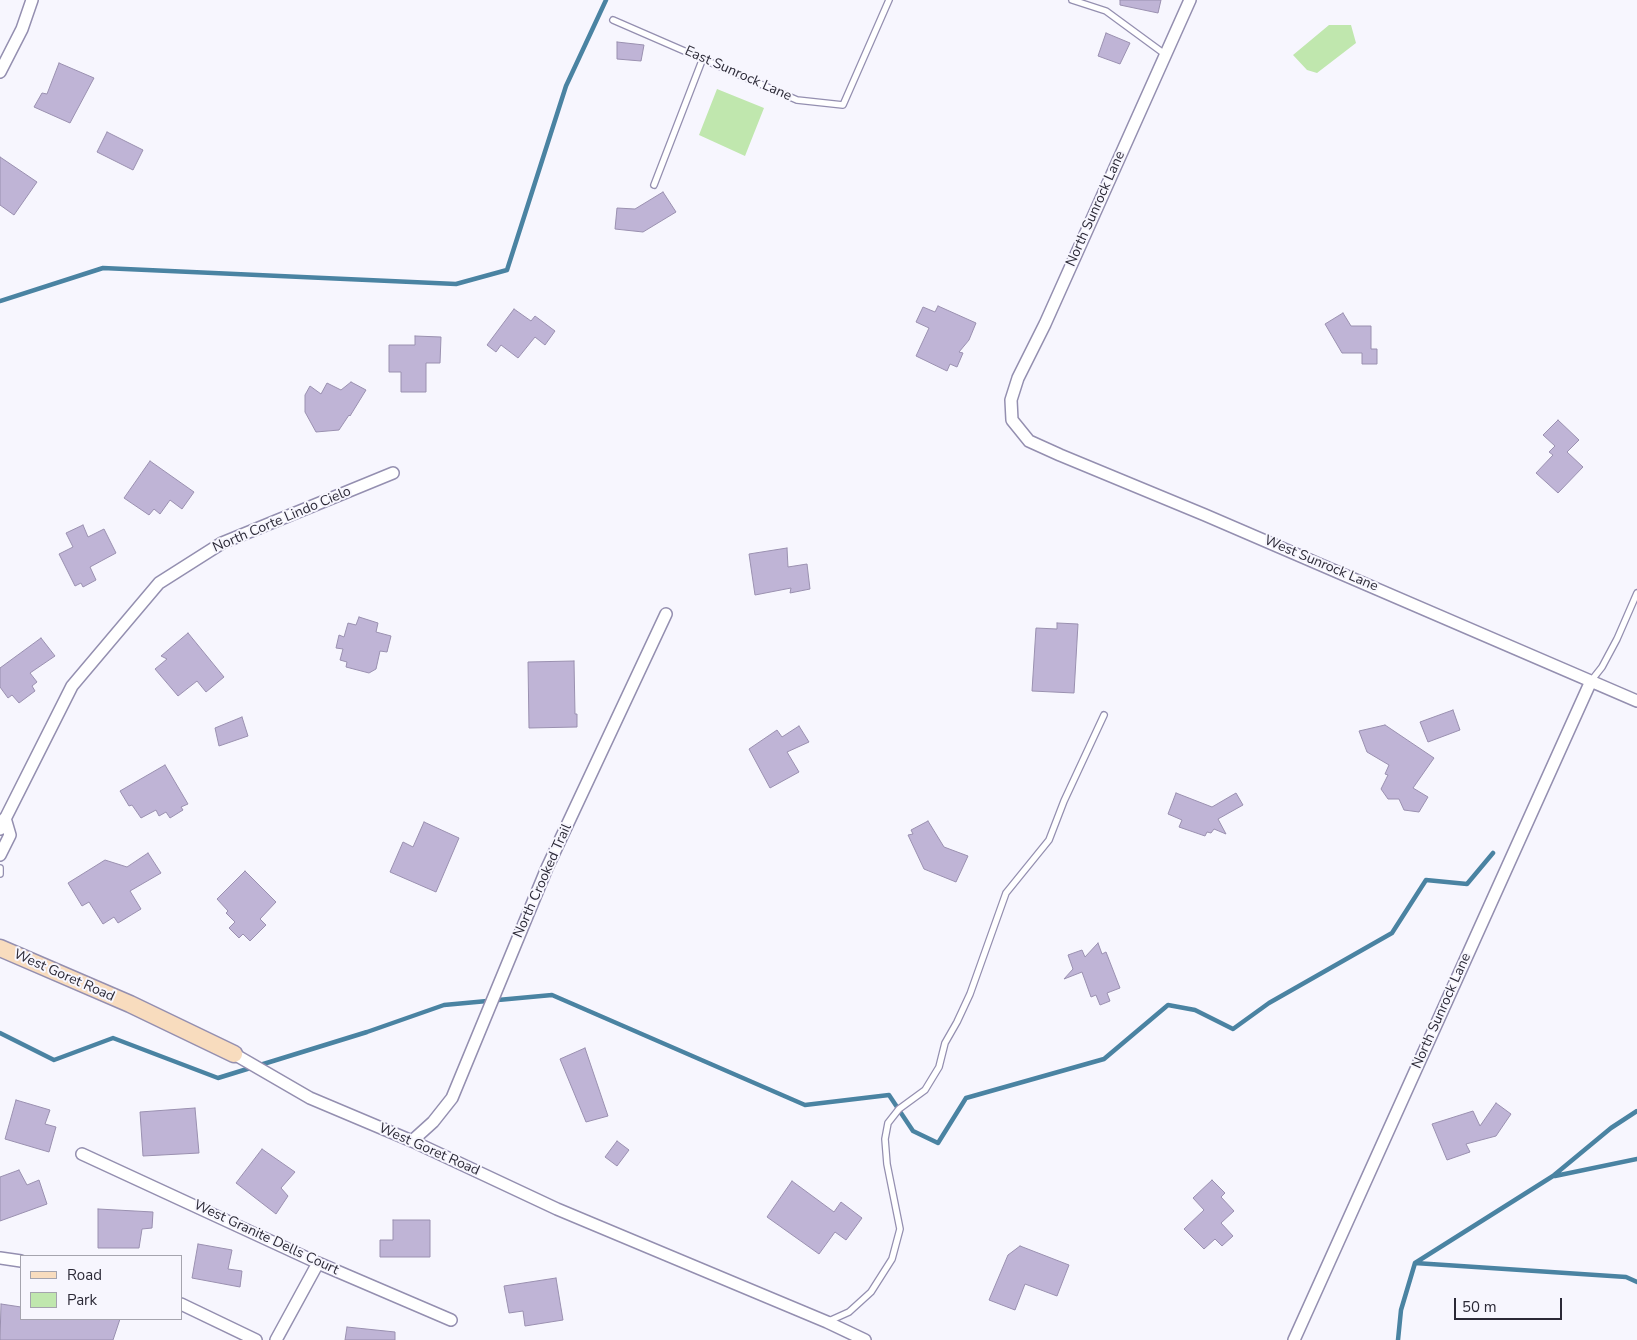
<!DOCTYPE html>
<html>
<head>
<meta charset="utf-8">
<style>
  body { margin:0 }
  #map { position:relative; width:1637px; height:1340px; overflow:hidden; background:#f7f6fe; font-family:"Nunito Sans",sans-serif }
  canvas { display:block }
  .legend { position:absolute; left:20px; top:1255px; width:162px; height:65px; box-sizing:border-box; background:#f7f6fe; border:1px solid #a5a4ae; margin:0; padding:6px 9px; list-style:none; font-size:15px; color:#2b2936 }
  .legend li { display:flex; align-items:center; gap:10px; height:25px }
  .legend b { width:25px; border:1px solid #a5a4ae }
  .scale { position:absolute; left:1454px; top:1298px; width:108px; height:22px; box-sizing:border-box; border:2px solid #2b2936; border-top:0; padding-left:6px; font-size:15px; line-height:18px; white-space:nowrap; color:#2b2936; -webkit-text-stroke:4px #f7f6fe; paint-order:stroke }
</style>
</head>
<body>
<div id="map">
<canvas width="1637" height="1340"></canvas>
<ul class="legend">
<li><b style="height:6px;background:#f8dcbe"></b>Road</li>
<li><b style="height:14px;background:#c0e7ae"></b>Park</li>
</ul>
<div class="scale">50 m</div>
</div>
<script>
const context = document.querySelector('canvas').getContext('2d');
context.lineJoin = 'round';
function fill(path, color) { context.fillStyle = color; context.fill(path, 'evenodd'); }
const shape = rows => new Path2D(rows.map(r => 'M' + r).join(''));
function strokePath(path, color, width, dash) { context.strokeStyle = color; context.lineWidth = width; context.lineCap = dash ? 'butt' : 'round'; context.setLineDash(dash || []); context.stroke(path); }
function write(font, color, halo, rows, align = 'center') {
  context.font = font + ' "Nunito Sans",sans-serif'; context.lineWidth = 4; context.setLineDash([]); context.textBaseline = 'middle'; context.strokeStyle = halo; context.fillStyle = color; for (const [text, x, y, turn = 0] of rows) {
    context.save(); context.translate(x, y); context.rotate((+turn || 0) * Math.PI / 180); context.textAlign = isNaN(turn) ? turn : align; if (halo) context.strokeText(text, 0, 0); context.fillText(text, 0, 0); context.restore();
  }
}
fill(shape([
  [1329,25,1351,25,1356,43,1317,73,1307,70,1293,55],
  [717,89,764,108,745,156,699,135]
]), '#c0e7ae');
strokePath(shape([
  [0,301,103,268,456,284,507,270,566,86,606,0],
  [0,1033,54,1060,113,1038,218,1078,367,1032,444,1005,552,995,805,1105,889,1095,913,1131,938,1143,966,1098,1104,1059,1168,1005,1195,1010,1233,1029,1269,1003,1392,933,1426,880,1467,884,1493,853],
  [1555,1176,1637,1159],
  [1415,1263,1626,1277,1637,1282],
  [1398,1340,1401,1310,1415,1263,1553,1176,1611,1128,1637,1111]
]), '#4a83a2', 4.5);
const building = shape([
  [1120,0,1161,0,1158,13,1120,5,1120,0],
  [1106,33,1130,43,1120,64,1098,56,1106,33],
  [617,42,644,45,641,61,617,59,617,42],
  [59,63,94,78,70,123,34,107,42,93,47,94,59,63],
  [107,132,143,150,133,170,97,152,107,132],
  [0,157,37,182,14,215,0,205,0,157],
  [663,192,676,212,643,232,615,229,617,208,635,209,663,192],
  [938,306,976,323,969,340,959,352,963,353,957,367,950,364,947,371,916,356,929,328,916,322,923,307,935,312,938,306],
  [514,309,531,321,535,316,555,331,545,345,535,337,518,358,501,345,496,352,487,345,514,309],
  [1343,313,1351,326,1371,326,1371,349,1377,349,1377,364,1362,364,1362,353,1342,353,1325,324,1343,313],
  [415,336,441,337,440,363,426,363,426,392,401,392,401,372,389,372,389,345,415,345,415,336],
  [351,382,366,390,350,416,349,415,339,430,316,432,305,412,305,395,310,386,321,394,327,383,341,390,351,382],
  [1558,420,1579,440,1567,452,1583,467,1558,493,1536,473,1553,455,1549,452,1555,446,1543,435,1558,420],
  [150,461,194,492,182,509,170,500,160,514,154,509,149,515,124,498,150,461],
  [83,525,88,537,104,529,116,553,90,567,96,580,83,587,81,583,75,586,59,554,73,547,66,533,83,525],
  [787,548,788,567,807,564,810,589,790,593,791,588,755,595,749,554,787,548],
  [359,617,378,623,376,632,391,636,387,652,380,651,376,669,369,673,346,667,347,662,340,660,343,649,336,648,339,635,344,637,348,623,356,625,359,617],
  [1057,623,1078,624,1074,693,1032,691,1036,628,1057,629,1057,623],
  [188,633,224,677,206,692,197,681,178,696,155,669,167,659,161,656,188,633],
  [41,638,55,656,30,673,37,682,32,686,35,691,19,703,12,695,8,698,0,687,0,668,41,638],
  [574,661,575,714,577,714,577,727,529,728,528,662,574,661],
  [1453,710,1460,730,1428,742,1420,722,1453,710],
  [242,717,248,736,219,746,215,728,242,717],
  [1385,725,1434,758,1413,788,1428,797,1419,812,1404,810,1399,799,1388,799,1381,789,1388,775,1385,774,1389,765,1367,752,1359,731,1385,725],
  [799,726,809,742,787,752,799,772,770,788,749,749,777,730,782,737,799,726],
  [165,765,188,804,181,807,183,810,170,818,166,812,159,816,156,810,141,818,132,805,129,806,120,791,165,765],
  [1176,793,1212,807,1236,793,1243,805,1218,819,1226,834,1214,829,1211,833,1207,832,1205,836,1179,827,1182,820,1168,814,1176,793],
  [928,821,944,847,968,856,956,882,924,869,908,835,913,834,911,830,928,821],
  [424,822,459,838,436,892,390,872,403,842,413,847,424,822],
  [148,853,161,873,130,891,141,909,118,923,114,917,103,924,89,902,82,906,68,883,105,860,127,867,148,853],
  [245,871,276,902,260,919,266,925,250,941,243,934,239,938,229,928,235,922,226,913,228,911,217,899,245,871],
  [1098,943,1102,954,1106,952,1120,988,1107,993,1110,1001,1100,1005,1096,995,1091,997,1082,972,1064,979,1073,969,1068,955,1082,950,1085,957,1098,943],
  [585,1048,608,1116,586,1122,560,1059,585,1048],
  [16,1100,50,1110,45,1124,56,1127,49,1152,5,1139,16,1100],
  [1496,1103,1511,1114,1496,1136,1466,1144,1470,1152,1447,1160,1432,1124,1473,1111,1480,1126,1496,1103],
  [195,1108,199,1153,143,1156,140,1112,195,1108],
  [617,1141,629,1150,617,1166,605,1157,617,1141],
  [262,1149,295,1172,281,1188,288,1196,276,1214,236,1183,262,1149],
  [19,1170,27,1185,39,1180,47,1204,0,1221,0,1177,19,1170],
  [1212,1180,1225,1193,1221,1197,1234,1211,1221,1223,1233,1236,1222,1246,1215,1239,1204,1249,1184,1229,1204,1210,1193,1198,1212,1180],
  [792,1181,834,1212,841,1202,862,1218,846,1240,835,1232,819,1254,767,1217,792,1181],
  [98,1209,153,1212,152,1228,142,1229,139,1248,98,1248,98,1209],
  [393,1220,430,1220,430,1257,380,1257,380,1240,393,1240,393,1220],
  [198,1244,232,1250,228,1269,242,1271,240,1287,192,1278,198,1244],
  [1020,1246,1069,1265,1057,1296,1025,1284,1015,1310,989,1300,1008,1255,1020,1246],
  [556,1278,563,1320,525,1326,523,1311,509,1313,504,1286,556,1278],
  [1,1304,21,1307,21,1319,120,1319,113,1340,0,1340,1,1304],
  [347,1327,395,1332,395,1340,345,1340,347,1327]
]);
fill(building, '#bfb4d6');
strokePath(building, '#9a90b0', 1);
const lane = shape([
  [1072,0,1106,11,1166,55],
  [613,20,797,100,843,105,889,0],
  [654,185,703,58],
  [1591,681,1602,667,1617,639,1637,593],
  [0,868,0,874],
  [829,1321,849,1312,871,1292,892,1259,900,1229,887,1164,885,1139,888,1123,899,1109,925,1090,939,1067,945,1043,957,1022,970,994,1006,893,1049,840,1064,801,1104,715]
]);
const street = shape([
  [1190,0,1045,324,1018,378,1011,400,1012,420,1029,441,1060,455,1205,515,1637,701],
  [0,72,22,29,32,0],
  [0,829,72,686,159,583,222,543,393,473],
  [0,855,10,835,5,818],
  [234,1054,310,1098,412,1141,557,1209,827,1322,865,1340],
  [412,1141,433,1122,452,1098,547,868,666,614],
  [82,1154,318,1263,451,1320],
  [0,1258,21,1261],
  [181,1304,256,1340],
  [276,1340,318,1263],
  [1294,1340,1591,681]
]);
const secondary = shape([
  [0,948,130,1004,234,1054]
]);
strokePath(lane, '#948fb0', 8);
strokePath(street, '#948fb0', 14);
strokePath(secondary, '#948fb0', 19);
strokePath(lane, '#fff', 5.5);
strokePath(street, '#fff', 11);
strokePath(secondary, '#f8dcbe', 16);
write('14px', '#2b2936', '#f7f6fe', [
  ["East Sunrock Lane",738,74,24],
  ["North Sunrock Lane",1096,209,-66],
  ["North Corte Lindo Cielo",282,520,-23],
  ["West Sunrock Lane",1321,564,23],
  ["North Crooked Trail",543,881,-66],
  ["West Goret Road",64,976,24],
  ["North Sunrock Lane",1442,1011,-66],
  ["West Goret Road",429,1150,24],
  ["West Granite Dells Court",266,1238,25]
]);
</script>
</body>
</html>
